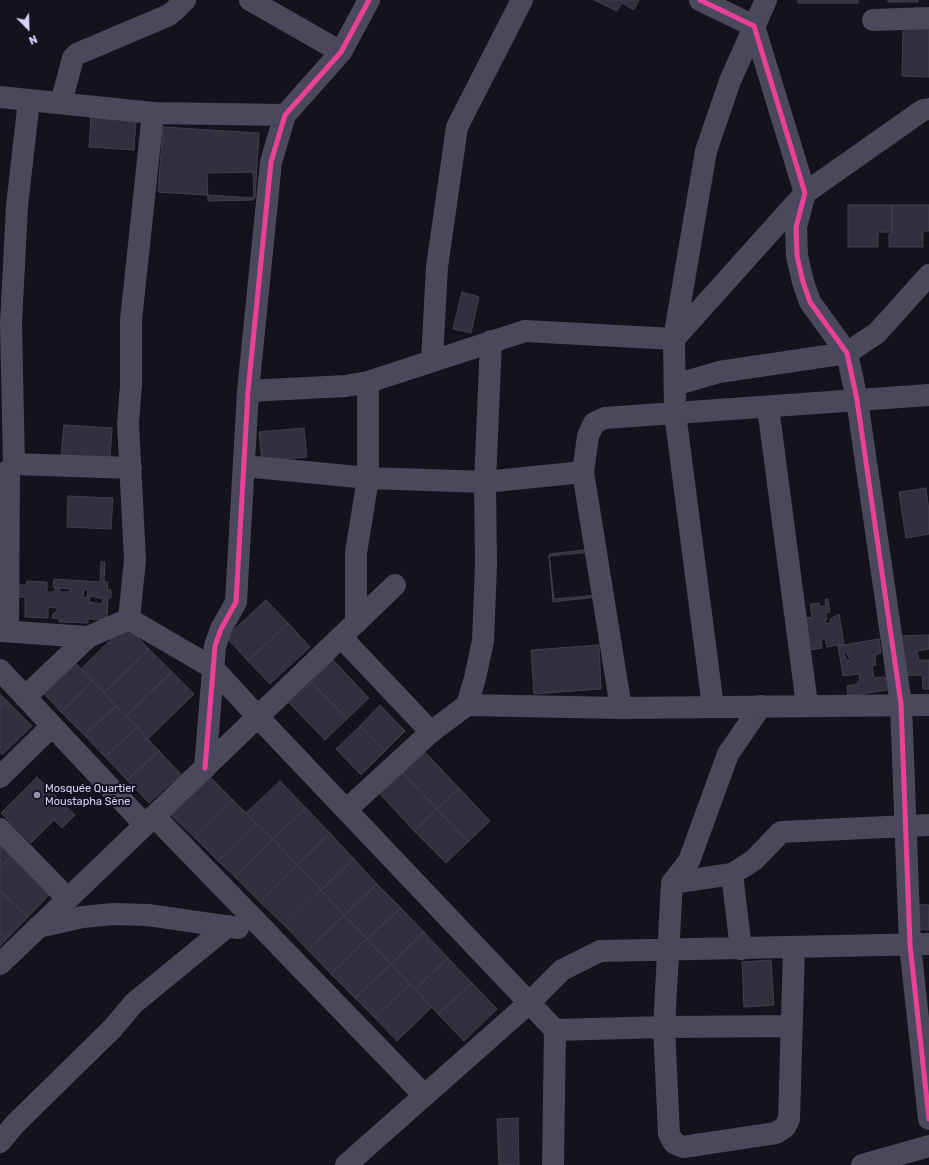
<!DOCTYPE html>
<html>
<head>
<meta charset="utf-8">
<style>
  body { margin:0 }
  #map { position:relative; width:929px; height:1165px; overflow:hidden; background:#14121c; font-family:Rubik,sans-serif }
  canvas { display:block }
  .north { position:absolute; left:8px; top:8px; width:40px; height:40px; -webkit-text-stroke:3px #120f1f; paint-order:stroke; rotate:157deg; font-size:11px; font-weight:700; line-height:16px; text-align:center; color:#d7d3f9 }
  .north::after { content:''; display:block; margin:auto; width:14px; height:18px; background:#d7d3f9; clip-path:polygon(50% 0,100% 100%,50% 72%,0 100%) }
</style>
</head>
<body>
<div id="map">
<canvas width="929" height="1165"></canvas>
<div class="north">N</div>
</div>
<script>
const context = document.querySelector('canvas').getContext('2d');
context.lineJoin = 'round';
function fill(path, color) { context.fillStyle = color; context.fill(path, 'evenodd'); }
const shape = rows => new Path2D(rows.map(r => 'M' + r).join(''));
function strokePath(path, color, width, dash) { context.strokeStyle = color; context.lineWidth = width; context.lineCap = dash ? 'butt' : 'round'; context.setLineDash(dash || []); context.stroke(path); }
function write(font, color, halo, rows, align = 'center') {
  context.font = font + ' Rubik,sans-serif'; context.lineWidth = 4; context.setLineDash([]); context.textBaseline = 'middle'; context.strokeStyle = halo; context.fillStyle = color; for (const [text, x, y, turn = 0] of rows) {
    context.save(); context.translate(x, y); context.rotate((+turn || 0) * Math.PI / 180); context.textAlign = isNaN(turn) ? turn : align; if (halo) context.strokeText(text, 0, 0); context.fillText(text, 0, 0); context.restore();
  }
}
const building = shape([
  [594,0,639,0,634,10,622,3,617,11,594,0],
  [798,0,858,0,858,3,798,3,798,0],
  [888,0,918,0,918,2,888,2,888,0],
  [903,29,929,29,929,77,902,76,903,29],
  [91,117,136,121,134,150,89,147,91,117],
  [163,127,259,133,255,198,158,192,163,127],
  [253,172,254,200,208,201,207,173,253,172],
  [848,205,892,205,892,232,878,232,878,247,848,247,848,205],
  [892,205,929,205,929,231,923,231,923,247,889,247,889,234,892,234,892,205],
  [462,292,479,297,471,333,453,329,462,292],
  [64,425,112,428,110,460,61,456,64,425],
  [304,428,307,457,262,461,259,432,304,428],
  [926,488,929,511,929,534,906,538,899,492,926,488],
  [68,496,113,498,111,529,67,527,68,496],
  [592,549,597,595,554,599,549,554,592,549],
  [592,552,597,597,553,602,549,556,592,552],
  [101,562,105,562,104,582,108,582,107,589,111,590,111,598,108,598,107,620,88,619,88,623,59,622,59,619,52,618,53,614,57,611,57,608,48,607,48,618,25,617,25,597,16,597,11,585,26,585,27,581,47,582,47,592,54,592,55,588,60,588,60,592,70,592,70,589,53,587,54,579,100,582,101,562],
  [84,589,88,590,87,598,83,597,84,589],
  [90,596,103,599,102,604,89,602,90,596],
  [828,599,830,612,826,613,827,620,825,621,825,623,830,623,830,619,839,614,844,644,827,647,825,639,821,640,822,648,805,651,800,619,812,617,810,604,819,603,820,607,826,605,825,600,828,599],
  [266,600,288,623,248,661,226,637,266,600],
  [288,623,310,647,270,684,248,661,288,623],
  [126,625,149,649,104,693,81,669,126,625],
  [929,635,929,649,917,651,919,660,929,660,929,689,923,689,922,675,900,676,898,636,929,635],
  [879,639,881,653,875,655,876,665,872,666,874,678,885,677,887,690,848,696,847,686,858,684,857,682,860,681,859,674,843,676,838,646,879,639],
  [850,650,851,651,847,653,850,660,847,661,844,653,850,650],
  [599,645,601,689,534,694,531,650,599,645],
  [149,649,172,672,126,716,104,693,149,649],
  [70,657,93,681,61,712,38,687,70,657],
  [333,660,369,698,347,719,311,682,333,660],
  [172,672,194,694,148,739,126,716,172,672],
  [93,681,116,706,84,735,61,712,93,681],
  [311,682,347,719,325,740,289,703,311,682],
  [0,694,7,701,0,707,0,694],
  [7,701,32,726,2,755,0,752,0,707,7,701],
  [380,705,405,731,385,751,360,726,380,705],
  [116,706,137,727,105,757,84,735,116,706],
  [360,726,385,751,361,775,336,749,360,726],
  [137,727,159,751,127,780,105,757,137,727],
  [159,751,181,774,149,803,127,780,159,751],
  [425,752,459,788,437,809,403,773,425,752],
  [403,773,437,809,414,831,380,794,403,773],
  [37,777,75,815,62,828,54,820,31,843,1,813,37,777],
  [210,777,233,800,195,838,171,815,210,777],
  [280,781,306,808,273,839,246,813,280,781],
  [459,788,490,821,468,842,437,809,459,788],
  [233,800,256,823,218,861,195,838,233,800],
  [306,808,330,833,297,865,273,839,306,808],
  [437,809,468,842,446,863,414,831,437,809],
  [256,823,273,839,235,877,218,861,256,823],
  [330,833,354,859,321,890,297,865,330,833],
  [273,839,297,865,260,902,235,877,273,839],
  [0,844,12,855,0,868,0,844],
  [12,855,51,893,28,917,0,891,0,868,12,855],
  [354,859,377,884,344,915,321,890,354,859],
  [297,865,321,890,285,926,260,902,297,865],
  [377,884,401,908,367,939,344,915,377,884],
  [321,890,344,915,308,950,285,926,321,890],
  [0,891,28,917,7,939,0,933,0,891],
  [915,904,929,905,929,930,914,929,915,904],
  [401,908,424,932,391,964,367,939,401,908],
  [344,915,367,939,331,974,308,950,344,915],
  [424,932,448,958,415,989,391,964,424,932],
  [0,933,7,939,0,946,0,933],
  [367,939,391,964,355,998,331,974,367,939],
  [448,958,472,983,438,1014,415,989,448,958],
  [771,960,774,1005,744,1007,742,962,771,960],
  [391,964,410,984,375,1018,355,998,391,964],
  [472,983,497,1009,464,1041,438,1014,472,983],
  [410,984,432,1007,397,1041,375,1018,410,984],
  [518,1118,519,1165,499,1165,497,1119,518,1118]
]);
fill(building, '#32303e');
strokePath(building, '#413e4e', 1);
strokePath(shape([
  [250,0,341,52],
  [700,0,754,26,805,193,796,227,797,256,803,282,810,302,847,353,857,400,901,704,910,945,929,1119],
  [873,20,929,18],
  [0,97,153,113,285,115],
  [61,103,73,58,77,54,169,15,176,9,185,0],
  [674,339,805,193,923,110,929,109],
  [432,360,437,267,457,127,522,0],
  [675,385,719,372,847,353,877,333,929,275],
  [248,391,346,386,368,382,525,331,674,339],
  [768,407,807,705],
  [14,464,131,468],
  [244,466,368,478,368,382],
  [0,474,9,471,14,464,11,323,17,206,29,100],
  [129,619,213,668,258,717,555,1030,553,1165],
  [129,619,135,560,128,423,131,385,131,320,153,113],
  [356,623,356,553,368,478,485,482,491,341],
  [0,631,88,637],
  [8,631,9,471],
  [341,637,431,732],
  [0,670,145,825],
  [25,697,88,637,129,619],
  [467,705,621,708,929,705],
  [761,706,728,754,689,861,672,883,664,1027,669,1134,674,1143,683,1147,776,1133,785,1127,789,1119,794,948],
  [713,707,675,413,674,339,706,151,730,81,766,0],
  [621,708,583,472,588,436,594,423,605,418,929,395],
  [205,768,215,646,221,629,236,602,248,391,271,162,285,115,341,52,369,0],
  [0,777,52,726],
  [346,810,431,732,467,705,475,678,483,641,486,566,485,482,583,472],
  [154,816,424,1095],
  [0,829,68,899],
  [732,874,741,949],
  [672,883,732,874,754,860,781,832,929,825],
  [38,927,83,917,114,914,148,915,238,928],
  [0,964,395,585],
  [555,1030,664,1027,792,1026],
  [0,1142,15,1124,112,1029,134,1003,228,926],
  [346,1165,529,1003,562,970,600,951,929,944],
  [862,1165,929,1146]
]), '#4a485b', 22);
strokePath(shape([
  [700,0,754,26,805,193,796,227,797,256,803,282,810,302,847,353,857,400,901,704,910,945,929,1119],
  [205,768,215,646,221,629,236,602,248,391,271,162,285,115,341,52,369,0]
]), '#ea4096', 5);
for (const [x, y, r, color] of [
  [37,795,4,"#938fac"]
]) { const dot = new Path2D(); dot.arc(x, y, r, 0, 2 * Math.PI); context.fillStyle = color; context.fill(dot); strokePath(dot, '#120f1f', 1.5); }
write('11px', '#d7d3f9', '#120f1f', [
  ["Mosquée Quartier",45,789],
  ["Moustapha Sène",45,802]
], 'left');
</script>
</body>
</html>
